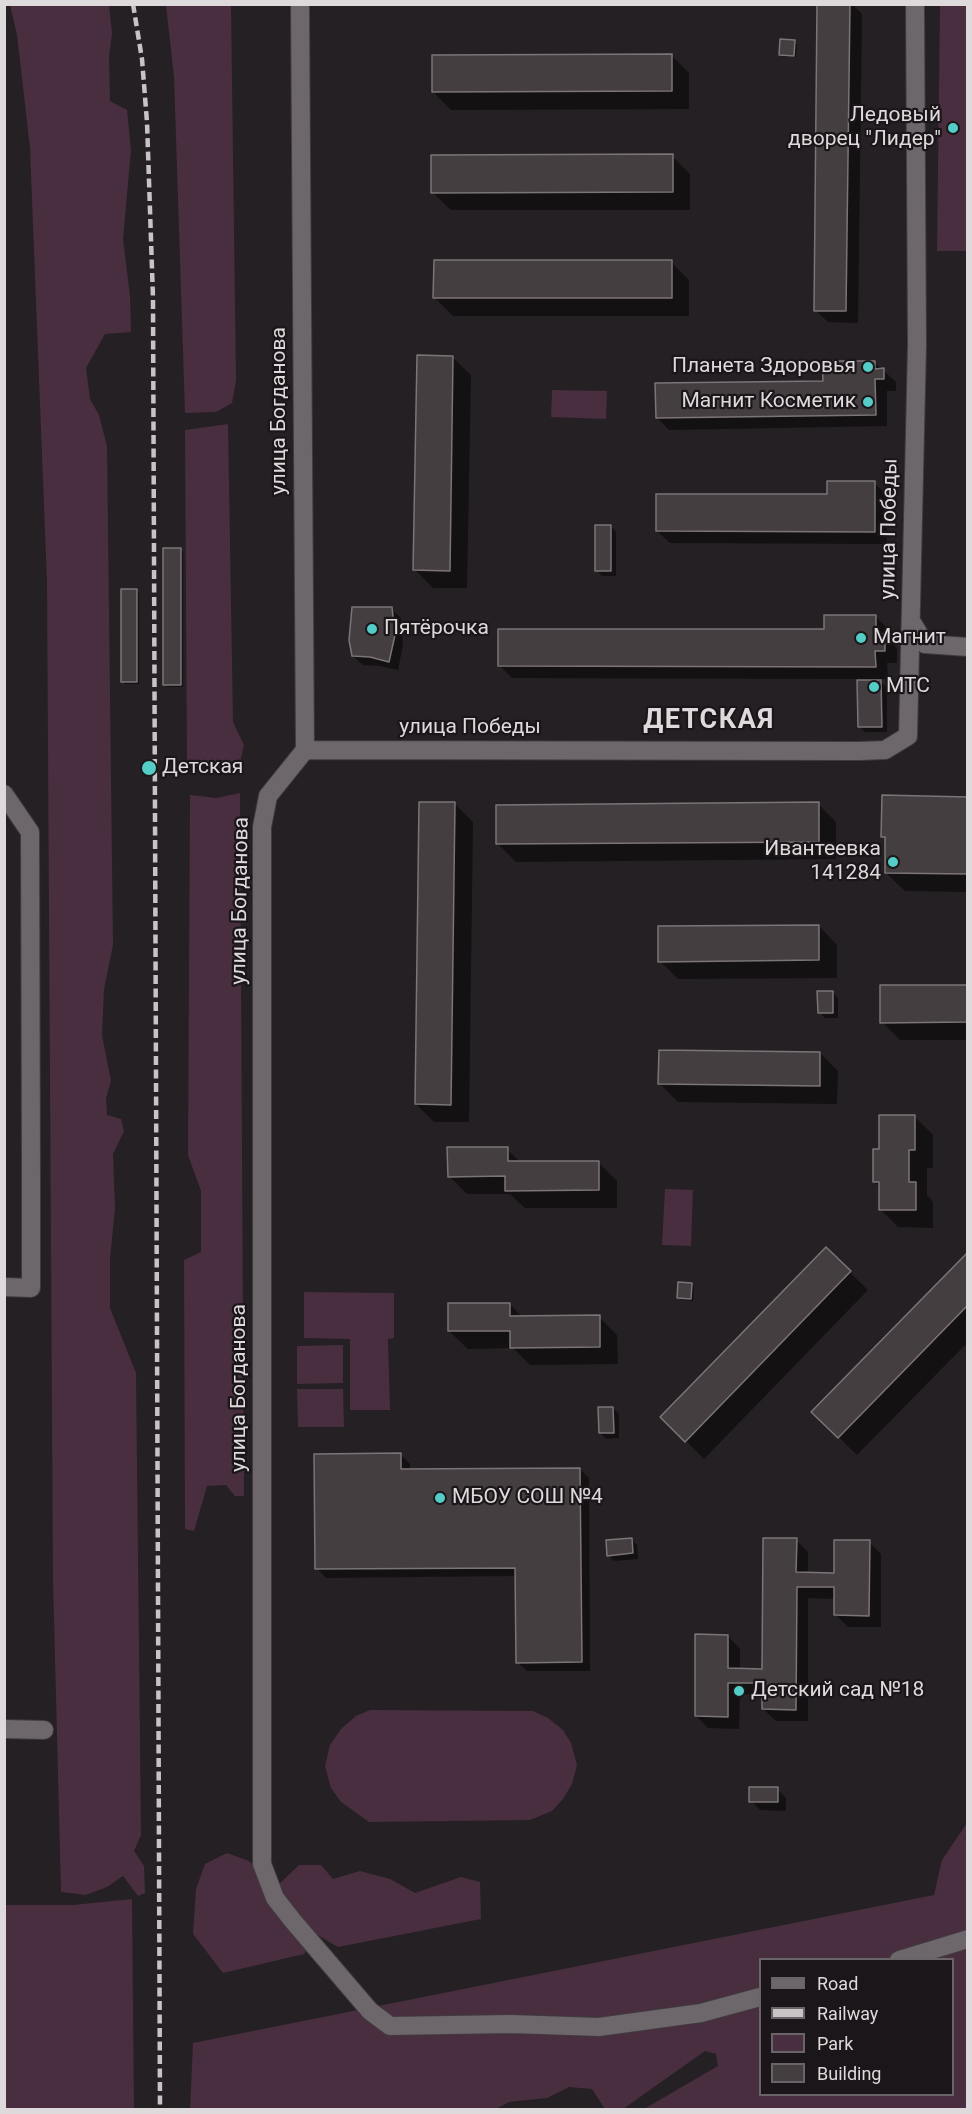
<!DOCTYPE html>
<html>
<head>
<meta charset="utf-8">
<style>
  body { margin:0 }
  #map { position:relative; width:972px; height:2114px; overflow:hidden; background:#252023; font-family:Roboto,sans-serif }
  canvas { display:block }
  .frame { position:absolute; inset:0; border:6px solid #dedadc; pointer-events:none }
  .legend { position:absolute; left:759px; top:1958px; width:195px; height:138px; box-sizing:border-box; background:#1b1619; border:2px solid #696467; margin:0; padding:8px 10px; list-style:none; font-size:18px; color:#dedadc }
  .legend li { display:flex; align-items:center; gap:12px; height:30px }
  .legend b { width:30px; border:2px solid #696467 }
</style>
</head>
<body>
<div id="map">
<canvas width="972" height="2114"></canvas>
<div class="frame"></div>
<ul class="legend">
<li><b style="height:8px;background:#6d676b"></b>Road</li>
<li><b style="height:8px;background:#c8c4c6"></b>Railway</li>
<li><b style="height:16px;background:#482e3f"></b>Park</li>
<li><b style="height:16px;background:#443e41"></b>Building</li>
</ul>
</div>
<script>
const context = document.querySelector('canvas').getContext('2d');
context.lineJoin = 'round';
function fill(path, color) { context.fillStyle = color; context.fill(path, 'evenodd'); }
const shape = rows => new Path2D(rows.map(r => 'M' + r).join(''));
function strokePath(path, color, width, dash) { context.strokeStyle = color; context.lineWidth = width; context.lineCap = dash ? 'butt' : 'round'; context.setLineDash(dash || []); context.stroke(path); }
function write(font, color, halo, rows, align = 'center') {
  context.font = font + ' Roboto,sans-serif'; context.lineWidth = 4.5; context.setLineDash([]); context.textBaseline = 'middle'; context.strokeStyle = halo; context.fillStyle = color; for (const [text, x, y, turn = 0] of rows) {
    context.save(); context.translate(x, y); context.rotate((+turn || 0) * Math.PI / 180); context.textAlign = isNaN(turn) ? turn : align; if (halo) context.strokeText(text, 0, 0); context.fillText(text, 0, 0); context.restore();
  }
}
fill(shape([
  [10,5,109,5,112,33,109,57,110,101,127,110,131,150,123,239,130,296,131,332,105,334,86,368,90,399,99,415,107,446,113,945,104,989,102,1035,111,1081,106,1098,107,1115,121,1119,124,1131,113,1154,115,1208,110,1259,110,1308,136,1373,141,1835,134,1851,144,1866,145,1893,138,1896,123,1876,107,1887,86,1895,61,1892,53,1579,47,583,30,148,17,35],
  [166,5,231,5,236,380,232,403,216,412,185,413,174,77],
  [940,5,967,5,967,251,937,251],
  [552,390,607,391,606,419,551,417],
  [228,424,233,722,244,745,239,767,187,765,185,430],
  [240,793,244,1496,235,1496,226,1485,207,1486,194,1531,185,1529,184,1260,201,1252,201,1191,188,1155,190,795,216,798],
  [665,1189,693,1190,691,1246,662,1245],
  [304,1292,394,1293,394,1338,388,1339,390,1410,350,1410,350,1339,304,1338],
  [343,1345,343,1383,297,1384,297,1346],
  [297,1389,343,1389,344,1427,298,1427],
  [370,1710,533,1711,548,1718,563,1730,571,1743,577,1765,572,1784,563,1799,552,1811,530,1820,369,1822,341,1802,331,1788,325,1766,330,1745,341,1729,356,1716],
  [967,1823,967,2109,644,2109,718,2066,716,2054,705,2051,623,2109,605,2109,592,2089,569,2087,547,2098,509,2102,496,2109,190,2110,193,2043,934,1895,942,1860],
  [760,1960,952,1960,952,2094,760,2094],
  [227,1853,249,1861,276,1887,299,1865,321,1865,333,1879,360,1871,390,1879,415,1893,461,1877,480,1882,481,1919,338,1947,316,1934,304,1954,223,1973,193,1934,196,1889,205,1864],
  [132,1899,134,2109,5,2109,5,1905,73,1905]
]), '#482e3f');
fill(shape([
  [819,4,852,4,862,14,858,323,828,322,815,310],
  [794,42,797,44,796,57,783,57,781,54],
  [671,55,689,73,689,109,451,110,433,92],
  [672,156,690,174,690,210,451,210,432,192],
  [671,262,689,280,689,316,453,316,435,298],
  [452,357,471,375,467,588,433,588,415,570],
  [874,362,896,382,896,391,887,391,887,426,669,430,657,418,824,382],
  [874,483,887,495,887,544,670,543,657,531,828,496],
  [611,526,616,532,616,576,602,576,596,570],
  [180,549,183,552,183,687,167,687,165,684],
  [136,590,139,593,139,684,125,684,122,681],
  [391,609,401,618,403,645,398,670,380,666,363,665,353,656],
  [875,616,888,629,888,639,897,648,897,663,887,663,888,679,878,679,887,688,887,732,865,732,859,726,859,679,512,678,499,665,825,630],
  [968,798,968,892,905,891,886,873,887,840,883,836],
  [455,804,473,822,469,1122,434,1122,416,1104],
  [818,804,836,822,836,859,516,862,498,844],
  [819,926,837,945,837,978,678,979,660,961],
  [968,986,968,1040,900,1040,882,1022],
  [832,992,838,998,838,1018,825,1018,819,1012],
  [820,1053,838,1071,837,1104,678,1102,660,1084],
  [915,1117,933,1135,933,1168,927,1168,927,1195,933,1202,933,1228,898,1227,880,1209,880,1187,874,1181,880,1151],
  [507,1149,521,1163,599,1163,617,1181,617,1208,525,1208,510,1194,467,1194,449,1176],
  [826,1249,868,1290,704,1459,662,1417],
  [968,1254,968,1342,857,1455,813,1412],
  [691,1284,694,1287,693,1301,681,1300,679,1298],
  [510,1304,523,1318,599,1317,617,1335,618,1364,530,1365,513,1348,468,1349,449,1331],
  [613,1408,619,1414,619,1438,606,1439,600,1433],
  [400,1454,410,1464,410,1470,580,1469,589,1478,590,1671,527,1671,517,1662,517,1576,326,1578,317,1568],
  [631,1539,637,1545,638,1559,614,1561,608,1555],
  [796,1540,808,1552,808,1574,836,1574,869,1542,881,1554,881,1627,848,1627,836,1615,836,1599,808,1598,808,1721,776,1721,763,1709,764,1695,740,1694,739,1729,708,1728,696,1716,728,1636,740,1649,740,1670,764,1670],
  [777,1789,786,1798,786,1811,760,1810,751,1801]
]), '#0007');
const building = shape([
  [817,4,850,4,846,311,814,311,817,4],
  [780,39,795,40,794,56,779,55,780,39],
  [672,54,672,91,432,92,432,55,672,54],
  [673,154,673,192,431,193,431,155,673,154],
  [434,260,672,260,672,298,433,298,434,260],
  [417,355,453,356,450,571,413,570,417,355],
  [822,361,875,361,875,369,884,368,884,379,875,379,876,415,656,418,655,383,823,381,822,361],
  [827,481,875,481,875,532,656,531,656,494,827,494,827,481],
  [595,525,611,525,611,571,595,571,595,525],
  [163,548,181,548,181,685,163,685,163,548],
  [121,589,137,589,137,682,121,682,121,589],
  [352,607,392,607,395,635,389,662,370,657,352,656,349,640,352,607],
  [824,615,876,615,876,634,885,634,885,651,875,651,876,667,498,666,498,629,824,629,824,615],
  [857,680,881,680,882,727,858,727,857,680],
  [882,795,968,797,968,874,885,873,885,837,881,837,882,795],
  [419,802,455,802,451,1105,415,1104,419,802],
  [819,802,819,842,496,844,496,805,819,802],
  [819,925,819,960,658,962,658,926,819,925],
  [880,985,968,985,968,1022,880,1023,880,985],
  [817,991,833,991,833,1013,818,1013,817,991],
  [659,1050,820,1052,820,1086,658,1084,659,1050],
  [879,1115,915,1115,915,1150,909,1150,909,1182,916,1182,916,1210,879,1210,879,1182,873,1182,873,1149,879,1149,879,1115],
  [447,1147,508,1147,508,1161,599,1161,599,1190,505,1191,505,1176,448,1177,447,1147],
  [826,1247,851,1271,685,1442,660,1417,826,1247],
  [968,1252,968,1305,838,1438,811,1412,968,1252],
  [678,1282,692,1283,691,1299,677,1298,678,1282],
  [448,1303,510,1303,510,1316,600,1315,600,1347,510,1348,510,1331,448,1331,448,1303],
  [598,1407,613,1407,614,1433,599,1433,598,1407],
  [401,1453,401,1469,580,1468,582,1662,516,1663,515,1568,315,1569,314,1454,401,1453],
  [632,1538,633,1553,607,1556,606,1540,632,1538],
  [763,1538,797,1538,796,1572,834,1573,834,1540,870,1540,869,1616,834,1615,834,1587,797,1587,796,1710,762,1709,762,1683,728,1683,728,1717,695,1716,695,1634,728,1635,728,1668,762,1669,763,1538],
  [749,1787,778,1787,778,1802,749,1802,749,1787]
]);
fill(building, '#443e41');
strokePath(building, '#7b7478', 1.5);
const minor = shape([
  [300,4,305,750,268,796,262,827,262,1864,275,1898,293,1921,370,2011,390,2026,511,2024,599,2027,701,2013,760,1997],
  [911,621,925,644,968,647],
  [305,750,859,751,885,750,908,736,917,345,915,4],
  [4,794,30,832,31,1173,31,1288,4,1287],
  [4,1729,44,1730],
  [899,1960,968,1939]
]);
strokePath(minor, '#403b3e', 20);
strokePath(minor, '#6d676b', 18);
strokePath(shape([
  [133,4,142,59,147,122,153,298,160,2110]
]), '#c8c4c6', 4.5, [9, 4.5]);
for (const [x, y, r, color] of [
  [953,128,6,"#54cdc7"],
  [868,367,6,"#54cdc7"],
  [868,402,6,"#54cdc7"],
  [372,629,6,"#54cdc7"],
  [861,638,6,"#54cdc7"],
  [874,687,6,"#54cdc7"],
  [149,768,8,"#54cdc7"],
  [893,862,6,"#54cdc7"],
  [440,1498,6,"#54cdc7"],
  [739,1691,6,"#54cdc7"]
]) { const dot = new Path2D(); dot.arc(x, y, r, 0, 2 * Math.PI); context.fillStyle = color; context.fill(dot); strokePath(dot, '#1b1619', 2); }
write('21px', '#dedadc', '#1b1619', [
  ["Ледовый",941,116,"right"],
  ["дворец \"Лидер\"",941,140,"right"],
  ["Планета Здоровья",856,367,"right"],
  ["Магнит Косметик",856,402,"right"],
  ["Пятёрочка",384,629],
  ["Магнит",873,638],
  ["МТС",886,687],
  ["Детская",162,768],
  ["Ивантеевка",881,850,"right"],
  ["141284",881,874,"right"],
  ["МБОУ СОШ №4",452,1498],
  ["Детский сад №18",751,1691]
], 'left');
write('21px', '#dedadc', '#1b1619', [
  ["улица Богданова",280,411,-90],
  ["улица Победы",890,529,-89],
  ["улица Победы",470,728],
  ["улица Богданова",241,901,-89],
  ["улица Богданова",240,1388,-90]
]);
context.letterSpacing = '1.5px';
write('bold 27px', '#dedadc', '#1b1619', [
  ["ДЕТСКАЯ",709,721]
]);
context.letterSpacing = '0px';
</script>
</body>
</html>
